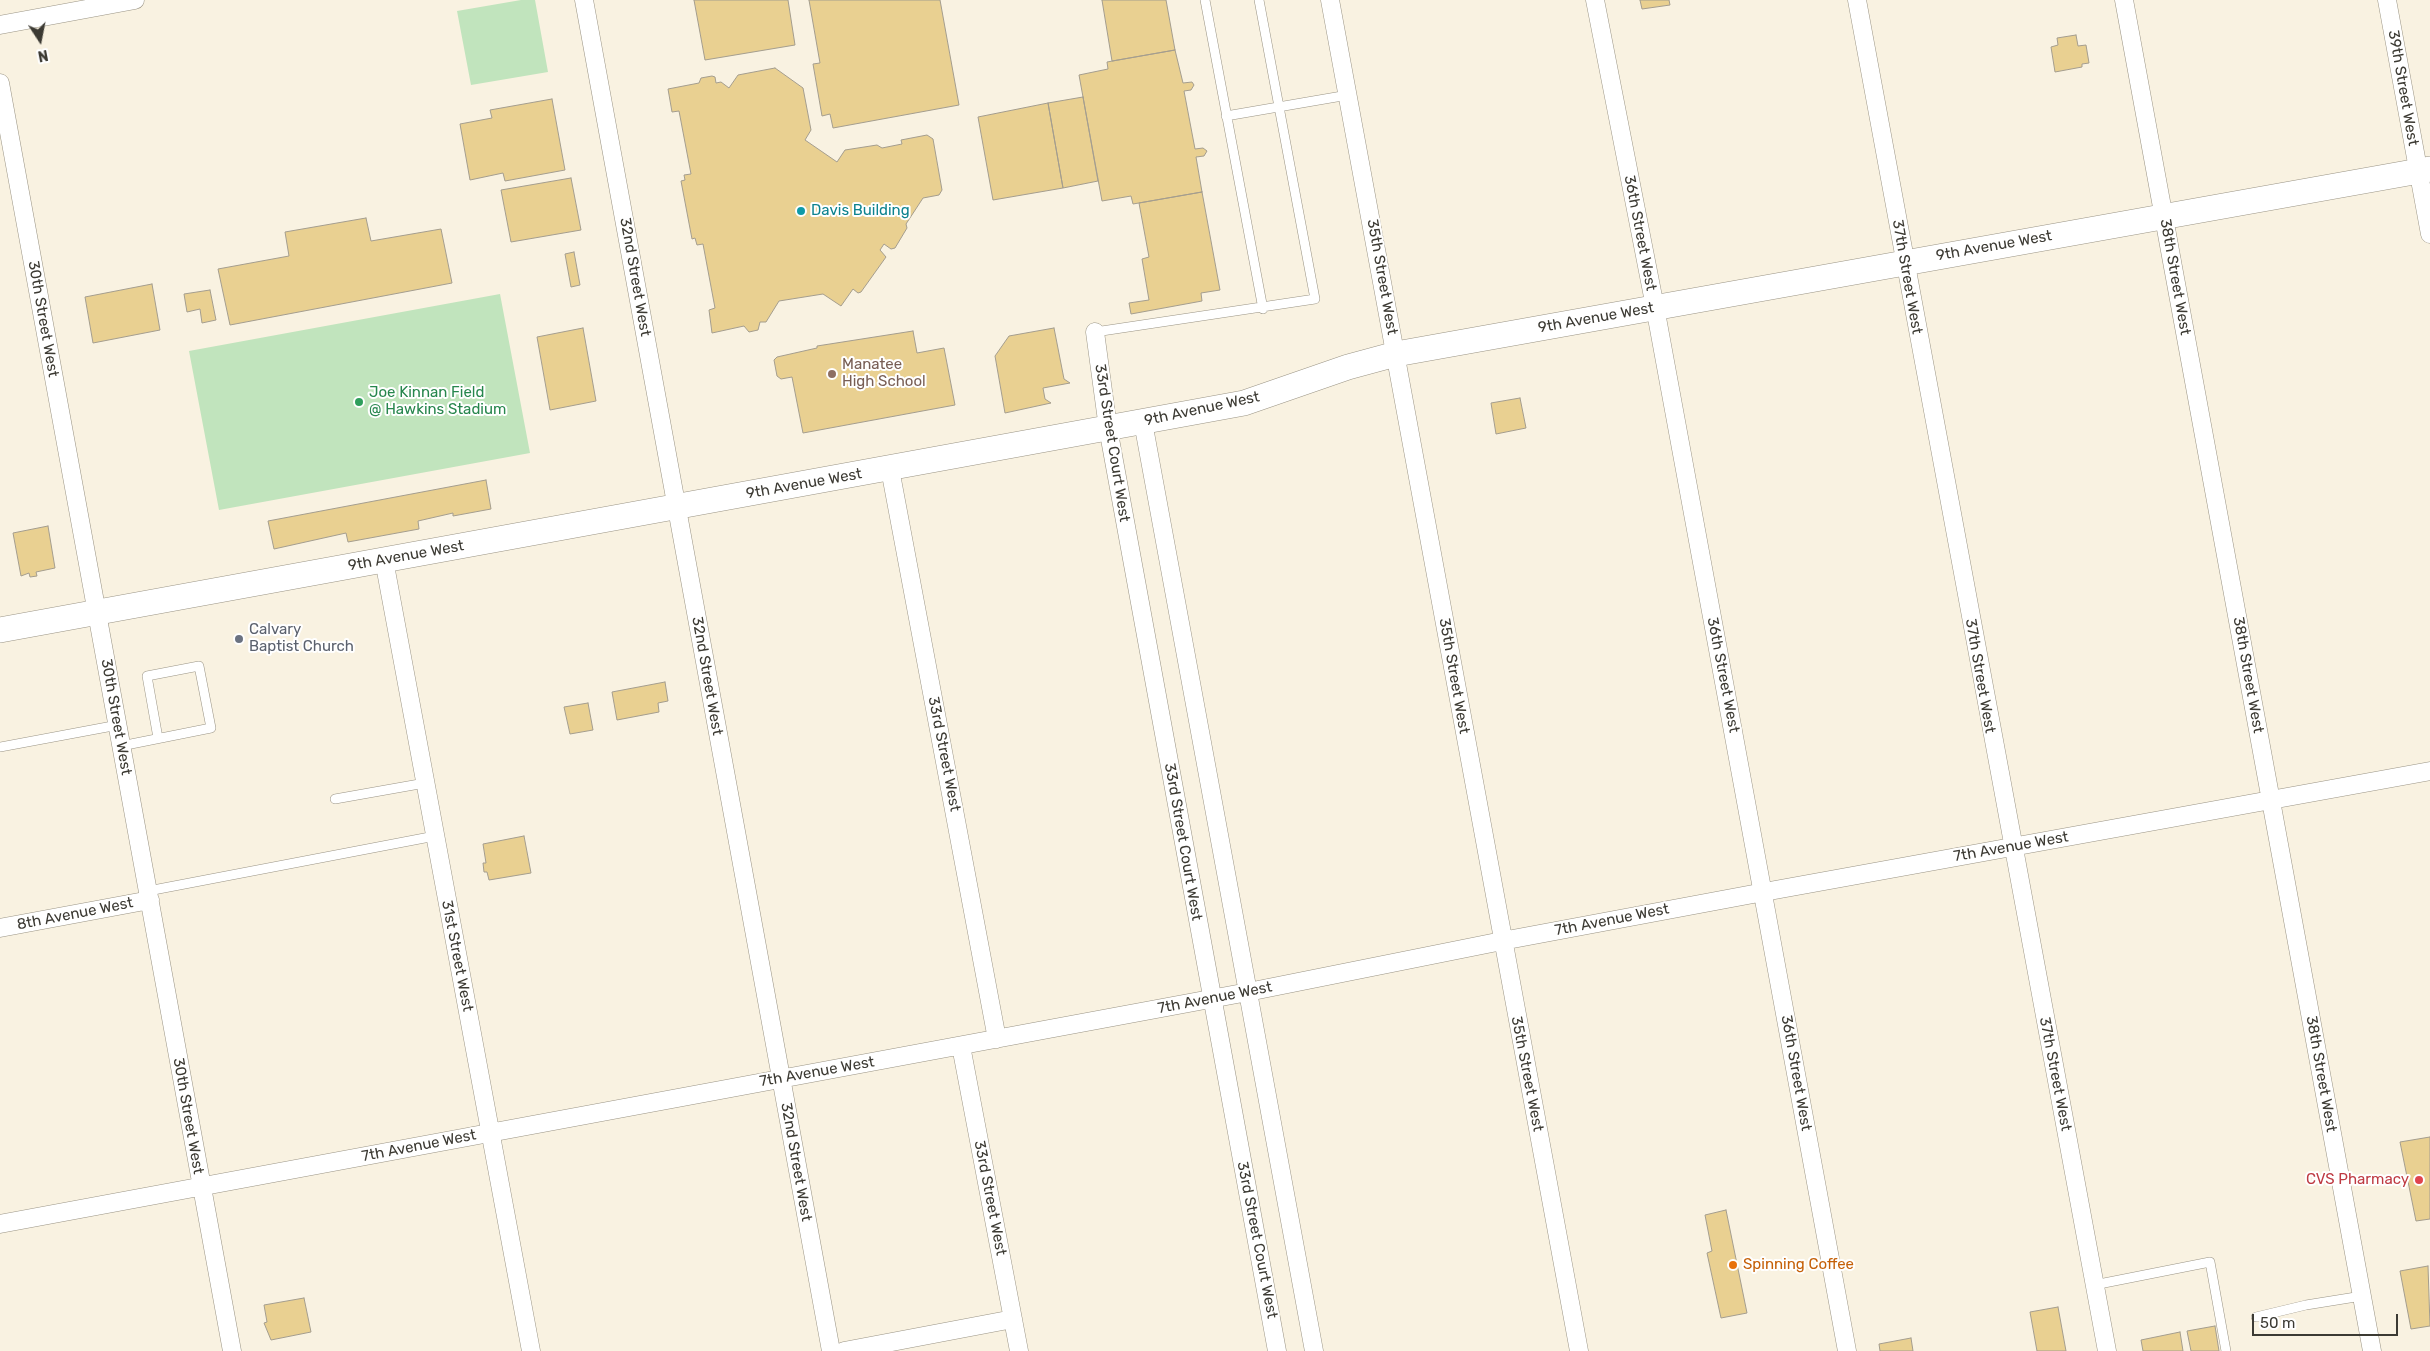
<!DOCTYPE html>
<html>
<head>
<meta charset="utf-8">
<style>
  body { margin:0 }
  #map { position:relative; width:2430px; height:1351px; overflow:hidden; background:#f9f2e1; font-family:Rubik,sans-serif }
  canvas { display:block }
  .north { position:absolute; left:15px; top:15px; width:50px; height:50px; -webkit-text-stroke:4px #fff; paint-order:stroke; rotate:169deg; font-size:14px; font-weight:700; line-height:20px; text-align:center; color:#3c3a33 }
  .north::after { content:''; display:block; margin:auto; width:18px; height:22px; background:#3c3a33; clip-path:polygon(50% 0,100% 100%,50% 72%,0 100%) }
  .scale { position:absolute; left:2252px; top:1314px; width:146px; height:22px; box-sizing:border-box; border:2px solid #3c3a33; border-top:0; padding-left:6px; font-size:15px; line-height:18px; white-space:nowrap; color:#3c3a33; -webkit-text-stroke:4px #fff; paint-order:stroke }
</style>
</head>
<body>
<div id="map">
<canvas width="2430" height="1351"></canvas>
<div class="north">N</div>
<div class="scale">50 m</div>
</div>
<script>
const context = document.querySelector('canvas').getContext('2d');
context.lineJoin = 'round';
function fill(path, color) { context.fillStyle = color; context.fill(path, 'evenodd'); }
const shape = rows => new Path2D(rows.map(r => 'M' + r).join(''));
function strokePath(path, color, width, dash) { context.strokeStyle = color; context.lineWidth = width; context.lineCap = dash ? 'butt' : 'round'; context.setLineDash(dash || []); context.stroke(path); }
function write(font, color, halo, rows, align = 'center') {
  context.font = font + ' Rubik,sans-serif'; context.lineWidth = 4; context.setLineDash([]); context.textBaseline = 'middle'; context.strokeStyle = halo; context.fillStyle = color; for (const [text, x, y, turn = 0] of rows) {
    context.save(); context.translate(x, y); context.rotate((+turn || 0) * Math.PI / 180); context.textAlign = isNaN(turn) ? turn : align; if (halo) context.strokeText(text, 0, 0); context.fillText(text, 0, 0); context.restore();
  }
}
fill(shape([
  [521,0,535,0,548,72,471,85,457,11],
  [500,294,530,453,219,510,189,351]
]), '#c1e4bd');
const building = shape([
  [694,0,788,0,795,45,705,60,694,0],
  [809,0,940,0,959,105,833,128,830,114,822,116,813,64,820,63,809,0],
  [1102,0,1166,0,1175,50,1112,61,1102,0],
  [1640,0,1669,0,1670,5,1642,9,1640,0],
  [2076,35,2078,46,2086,45,2089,63,2082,64,2082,67,2055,72,2051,47,2058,45,2057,38,2076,35],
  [1175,50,1183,83,1192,82,1194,85,1191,90,1184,91,1195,149,1203,148,1207,151,1204,156,1196,157,1202,192,1133,204,1131,196,1102,201,1079,75,1108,69,1107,62,1175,50],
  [775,68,803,88,811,130,805,140,837,162,845,150,877,145,882,148,902,144,901,140,927,135,933,139,942,190,939,195,923,198,906,224,907,228,895,248,891,249,884,244,880,250,886,257,861,292,858,293,853,289,841,306,823,294,779,301,766,322,760,322,758,330,749,332,744,326,712,333,709,310,715,308,703,244,697,245,695,238,692,239,681,181,685,180,684,175,691,174,679,111,672,112,668,89,699,83,701,78,712,76,715,77,716,83,721,82,729,88,738,75,775,68],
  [1083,97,1098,181,1063,188,1048,103,1083,97],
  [552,99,565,170,505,181,503,173,470,180,460,124,492,118,490,110,552,99],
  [1048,103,1063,188,993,200,978,117,1048,103],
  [571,178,581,230,511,242,501,190,571,178],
  [1202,192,1220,290,1201,293,1202,301,1131,314,1129,303,1149,300,1142,259,1149,257,1139,203,1202,192],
  [366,218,371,241,441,229,452,283,230,325,218,269,289,256,285,232,366,218],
  [574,252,580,285,571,287,565,254,574,252],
  [152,284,160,330,93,343,85,297,152,284],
  [210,290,216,320,202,323,200,309,187,312,184,294,210,290],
  [583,328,596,401,550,410,537,337,583,328],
  [1054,328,1064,379,1070,383,1043,388,1045,399,1051,403,1005,413,995,356,1009,336,1054,328],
  [913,331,917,353,944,348,955,405,803,433,792,377,781,379,777,376,774,360,777,357,817,348,817,346,913,331],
  [1520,398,1526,428,1496,434,1491,403,1520,398],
  [486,480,491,509,453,516,453,513,418,521,419,529,348,542,346,533,274,549,268,521,486,480],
  [48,526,55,568,36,572,37,576,30,577,29,573,21,576,13,533,48,526],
  [665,682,668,701,658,703,659,712,617,720,612,692,665,682],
  [588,703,593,730,570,734,564,707,588,703],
  [524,836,531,873,489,880,487,872,484,872,483,863,486,863,483,844,524,836],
  [2430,1137,2430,1219,2416,1221,2400,1142,2430,1137],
  [1726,1210,1747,1313,1721,1318,1707,1253,1712,1251,1705,1215,1726,1210],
  [2428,1266,2430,1326,2411,1329,2400,1271,2428,1266],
  [304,1298,311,1332,271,1340,264,1323,267,1322,264,1305,304,1298],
  [2058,1307,2066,1351,2037,1351,2030,1312,2058,1307],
  [2215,1326,2219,1351,2191,1351,2187,1331,2215,1326],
  [2180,1332,2183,1351,2143,1351,2141,1340,2180,1332],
  [1911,1338,1913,1351,1880,1351,1879,1344,1911,1338]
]);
fill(building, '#e9d091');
strokePath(building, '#a49d8e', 1);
const lane = shape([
  [1205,0,1263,309],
  [1226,116,1348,95],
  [1095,332,1315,299,1259,0],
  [121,746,211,728,199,666,147,676,158,738],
  [0,747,118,725],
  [335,799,425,783],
  [148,891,435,836],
  [2094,1285,2210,1262,2226,1351],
  [2256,1317,2306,1305,2362,1296]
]);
const street = shape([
  [584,0,831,1351],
  [1330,0,1579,1351],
  [1595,0,1655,307,1847,1351],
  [1857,0,2107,1351],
  [2124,0,2372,1351],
  [2387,0,2430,234],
  [0,25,135,0],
  [0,83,232,1351],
  [1095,332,1108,428,1277,1351],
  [1143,422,1314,1351],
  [890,469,997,1039],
  [384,560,531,1351],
  [0,928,150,900],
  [961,1046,1019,1351],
  [0,1224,1248,992,1502,941,1764,892,2430,771],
  [844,1351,1013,1319]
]);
const secondary = shape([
  [0,630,1244,403,1348,367,1396,354,2430,169]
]);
strokePath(lane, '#9a9485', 10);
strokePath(street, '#9a9485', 19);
strokePath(secondary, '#9a9485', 26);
strokePath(lane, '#fff', 9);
strokePath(street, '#fff', 18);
strokePath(secondary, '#fff', 25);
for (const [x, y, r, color] of [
  [801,211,5,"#0f9aa8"],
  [832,374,5,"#8d6e63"],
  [359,402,5,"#2e9e5b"],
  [239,639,5,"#6b7280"],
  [2419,1180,5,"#e0444e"],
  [1733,1265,5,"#e8710a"]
]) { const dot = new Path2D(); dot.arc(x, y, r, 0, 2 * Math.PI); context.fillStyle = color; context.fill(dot); strokePath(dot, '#fff', 2); }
write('15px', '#3c3a33', '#fff', [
  ["39th Street West",2403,88,80],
  ["36th Street West",1640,233,79],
  ["9th Avenue West",1994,246,-10],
  ["32nd Street West",635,277,80],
  ["35th Street West",1382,277,80],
  ["37th Street West",1907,277,80],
  ["38th Street West",2175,277,80],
  ["9th Avenue West",1596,318,-10],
  ["30th Street West",43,319,80],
  ["9th Avenue West",1202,409,-12],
  ["33rd Street Court West",1112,443,81],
  ["9th Avenue West",804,484,-10],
  ["9th Avenue West",406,556,-10],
  ["36th Street West",1723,675,79],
  ["38th Street West",2248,675,80],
  ["32nd Street West",707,676,80],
  ["35th Street West",1454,676,80],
  ["37th Street West",1980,676,80],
  ["30th Street West",116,717,80],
  ["33rd Street West",944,754,79],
  ["33rd Street Court West",1183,842,80],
  ["7th Avenue West",2011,847,-10],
  ["8th Avenue West",75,914,-11],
  ["7th Avenue West",1612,920,-11],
  ["31st Street West",457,956,79],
  ["7th Avenue West",1215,998,-11],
  ["7th Avenue West",817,1072,-10],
  ["36th Street West",1796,1073,80],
  ["35th Street West",1527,1074,79],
  ["37th Street West",2055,1074,79],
  ["38th Street West",2321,1074,80],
  ["30th Street West",188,1116,80],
  ["7th Avenue West",419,1146,-11],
  ["32nd Street West",796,1162,80],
  ["33rd Street West",990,1198,79],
  ["33rd Street Court West",1257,1240,79]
]);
write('15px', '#0d838f', '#fff', [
  ["Davis Building",811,211]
], 'left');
write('15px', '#785e54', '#fff', [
  ["Manatee",842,365],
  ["High School",842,382]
], 'left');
write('15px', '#27864d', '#fff', [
  ["Joe Kinnan Field",369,393],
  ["@ Hawkins Stadium",369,410]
], 'left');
write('15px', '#5b616d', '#fff', [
  ["Calvary",249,630],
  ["Baptist Church",249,647]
], 'left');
write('15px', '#be3a42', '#fff', [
  ["CVS Pharmacy",2409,1180]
], 'right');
write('15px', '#c56008', '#fff', [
  ["Spinning Coffee",1743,1265]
], 'left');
</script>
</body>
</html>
